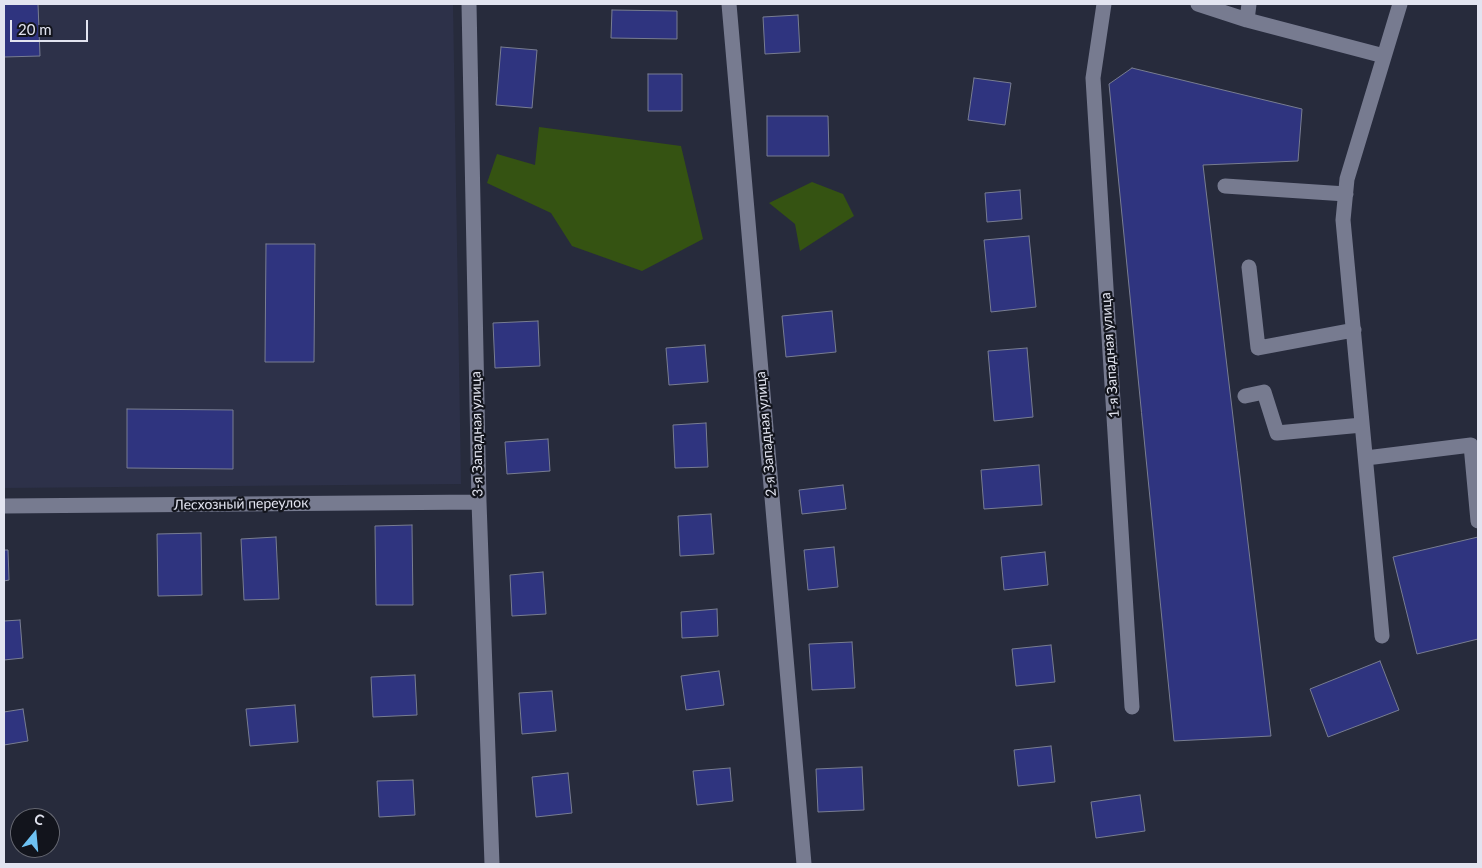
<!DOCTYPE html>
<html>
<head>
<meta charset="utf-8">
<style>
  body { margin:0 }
  #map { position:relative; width:1482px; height:868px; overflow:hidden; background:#272b3c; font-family:Lato,sans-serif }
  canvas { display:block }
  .frame { position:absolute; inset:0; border:5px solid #e2e4f0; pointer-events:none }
  .north { position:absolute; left:10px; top:808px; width:50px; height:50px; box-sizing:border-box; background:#12141c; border:1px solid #656771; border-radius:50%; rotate:17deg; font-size:14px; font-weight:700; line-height:20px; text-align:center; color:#e2e4f0 }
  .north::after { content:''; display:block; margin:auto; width:18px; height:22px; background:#6ec2f3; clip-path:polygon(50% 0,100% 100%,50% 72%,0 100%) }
  .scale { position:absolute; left:10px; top:20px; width:78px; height:22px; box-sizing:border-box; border:2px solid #e2e4f0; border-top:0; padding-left:6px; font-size:15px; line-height:18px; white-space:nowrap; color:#e2e4f0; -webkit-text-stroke:4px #12141c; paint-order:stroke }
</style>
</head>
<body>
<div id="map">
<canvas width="1482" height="868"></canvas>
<div class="frame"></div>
<div class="north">С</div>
<div class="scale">20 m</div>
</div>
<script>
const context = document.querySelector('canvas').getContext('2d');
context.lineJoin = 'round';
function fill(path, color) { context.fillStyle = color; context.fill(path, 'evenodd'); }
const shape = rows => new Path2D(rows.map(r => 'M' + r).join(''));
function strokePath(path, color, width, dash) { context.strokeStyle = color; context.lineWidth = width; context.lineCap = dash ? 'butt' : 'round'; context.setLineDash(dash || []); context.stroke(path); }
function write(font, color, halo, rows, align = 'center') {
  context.font = font + ' Lato,sans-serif'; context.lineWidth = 4.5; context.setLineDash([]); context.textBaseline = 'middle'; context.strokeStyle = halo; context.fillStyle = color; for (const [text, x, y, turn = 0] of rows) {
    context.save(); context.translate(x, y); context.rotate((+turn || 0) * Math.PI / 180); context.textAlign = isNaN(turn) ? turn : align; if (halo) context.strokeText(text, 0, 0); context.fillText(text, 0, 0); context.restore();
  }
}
fill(shape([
  [4,4,453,4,461,484,4,488]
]), '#2d3149');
fill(shape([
  [539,127,681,146,703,239,642,271,572,246,551,213,487,183,497,154,535,165],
  [812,182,843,194,854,216,800,251,795,224,769,203]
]), '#355312');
const building = shape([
  [4,4,38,4,40,56,4,57,4,4],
  [612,10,677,11,677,39,611,38,612,10],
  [798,15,800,52,765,54,763,17,798,15],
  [501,47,537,50,532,108,496,105,501,47],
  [1132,68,1302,109,1298,161,1203,165,1271,736,1174,741,1109,84,1132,68],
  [648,74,682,74,682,111,648,111,648,74],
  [974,78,1011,83,1005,125,968,120,974,78],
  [767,116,828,116,829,156,767,156,767,116],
  [1020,190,1022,219,987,222,985,193,1020,190],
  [1029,236,1036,307,991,312,984,240,1029,236],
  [266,244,315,244,314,362,265,362,266,244],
  [832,311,836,352,786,357,782,316,832,311],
  [538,321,540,366,495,368,493,323,538,321],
  [705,345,708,382,669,385,666,348,705,345],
  [1027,348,1033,417,994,421,988,351,1027,348],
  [127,409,233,410,233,469,127,468,127,409],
  [706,423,708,467,675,468,673,425,706,423],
  [548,439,550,471,507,474,505,442,548,439],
  [1039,465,1042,505,984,509,981,470,1039,465],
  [843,485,846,509,802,514,799,490,843,485],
  [711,514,714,554,680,556,678,516,711,514],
  [412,525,413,605,376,605,375,526,412,525],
  [201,533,202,595,158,596,157,534,201,533],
  [276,537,279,599,244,600,241,539,276,537],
  [1478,537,1478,639,1417,654,1393,557,1478,537],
  [834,547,838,587,808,590,804,550,834,547],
  [4,550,8,550,9,580,4,581,4,550],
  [1045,552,1048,585,1004,590,1001,557,1045,552],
  [543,572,546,614,512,616,510,575,543,572],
  [717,609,718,636,682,638,681,612,717,609],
  [20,620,23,658,4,660,4,621,20,620],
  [852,642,855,688,812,690,809,644,852,642],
  [1051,645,1055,682,1016,686,1012,649,1051,645],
  [1380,661,1399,710,1328,737,1310,689,1380,661],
  [719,671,724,705,686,710,681,676,719,671],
  [415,675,417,715,373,717,371,677,415,675],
  [552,691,556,731,522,734,519,693,552,691],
  [295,705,298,742,250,746,246,709,295,705],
  [23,709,28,741,4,745,4,712,23,709],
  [1051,746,1055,782,1018,786,1014,750,1051,746],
  [862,767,864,810,818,812,816,769,862,767],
  [730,768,733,801,697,805,693,771,730,768],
  [568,773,572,813,536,817,532,777,568,773],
  [413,780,415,815,379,817,377,781,413,780],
  [1140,795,1145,831,1096,838,1091,802,1140,795]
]);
fill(building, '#2f347f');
strokePath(building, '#787d91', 1);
strokePath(shape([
  [469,4,479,502,492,864],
  [729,4,804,864],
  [1104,4,1093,78,1132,707],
  [1198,4,1247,20,1384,56],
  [1247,20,1249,4],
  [1225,186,1346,194],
  [1249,267,1258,348,1354,330],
  [1245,396,1264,392,1277,433,1362,425],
  [1366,458,1471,445,1478,521],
  [4,506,479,502],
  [1382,636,1343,220,1347,179,1400,4]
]), '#777b90', 15);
write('14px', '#e2e4f0', '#12141c', [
  ["1-я Западная улица",1110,355,-94],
  ["3-я Западная улица",477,434,-91],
  ["2-я Западная улица",766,434,-95],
  ["Лесхозный переулок",241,504,-1]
]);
</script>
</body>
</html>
